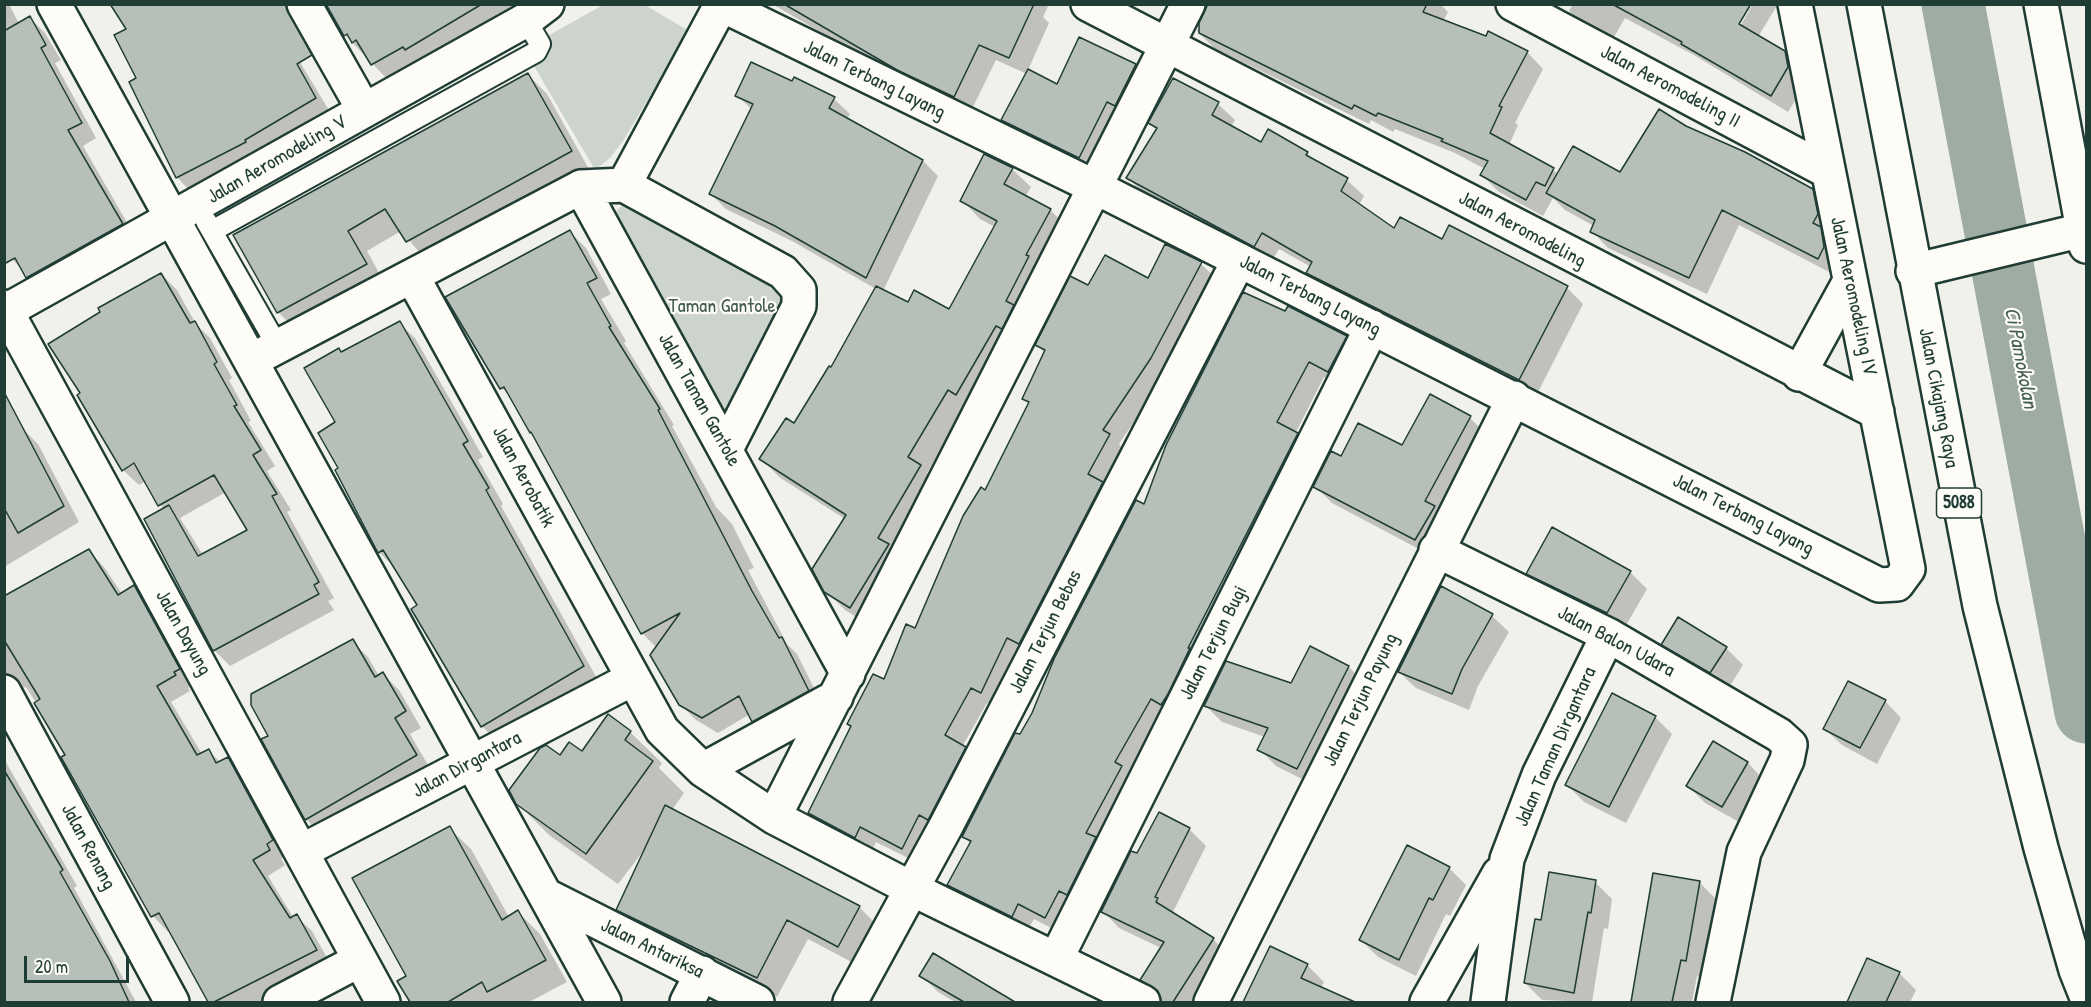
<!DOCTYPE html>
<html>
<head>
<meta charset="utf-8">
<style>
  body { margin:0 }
  #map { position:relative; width:2091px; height:1007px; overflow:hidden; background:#f0f1eb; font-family:"Patrick Hand",sans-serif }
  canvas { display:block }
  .frame { position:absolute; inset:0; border:6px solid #1f3d34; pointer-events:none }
  .scale { position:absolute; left:24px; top:956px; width:105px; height:27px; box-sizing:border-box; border:3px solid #1f3d34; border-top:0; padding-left:8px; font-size:18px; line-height:21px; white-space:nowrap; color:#1f3d34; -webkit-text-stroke:4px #fdfcf7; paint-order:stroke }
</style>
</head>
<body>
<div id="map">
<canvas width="2091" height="1007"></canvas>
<div class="frame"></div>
<div class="scale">20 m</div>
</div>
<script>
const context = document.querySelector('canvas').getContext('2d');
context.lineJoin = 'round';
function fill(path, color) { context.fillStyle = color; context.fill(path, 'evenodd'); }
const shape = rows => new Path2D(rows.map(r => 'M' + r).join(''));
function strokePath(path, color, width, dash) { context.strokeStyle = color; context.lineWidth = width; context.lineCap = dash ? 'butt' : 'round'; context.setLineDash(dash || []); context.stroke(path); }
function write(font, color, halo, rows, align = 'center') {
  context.font = font + ' "Patrick Hand",sans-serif'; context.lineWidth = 4.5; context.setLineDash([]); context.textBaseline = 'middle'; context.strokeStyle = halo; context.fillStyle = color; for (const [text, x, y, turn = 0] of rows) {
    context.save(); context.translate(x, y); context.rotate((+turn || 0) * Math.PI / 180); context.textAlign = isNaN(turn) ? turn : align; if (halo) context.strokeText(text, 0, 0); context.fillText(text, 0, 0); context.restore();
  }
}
fill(shape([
  [603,5,645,5,689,31,623,141,610,158,595,170,524,49],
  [625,203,781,288,781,301,724,412,620,228,616,218,617,210]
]), '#cdd3cd');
fill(shape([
  [4,4,9,4,19,24,30,18,45,33,61,60,55,63,96,138,83,146,137,240,43,293,12,259,4,244],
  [327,4,550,4,391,83,345,35],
  [772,4,1049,4,1043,17,1049,23,1028,70,1057,86,1080,39,1135,66,1152,82,1096,174,1020,137,1003,120,1027,74,996,60,970,113,891,73],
  [1210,4,1440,4,1448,12,1443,21,1527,52,1543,69,1515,123,1518,125,1509,145,1559,174,1621,174,1685,127,1812,190,1829,207,1835,275,1739,225,1707,294,1608,248,1592,231,1594,226,1565,210,1553,198,1543,216,1499,192,1482,175,1485,169,1455,153,1395,129,1393,132,1371,120,1369,124,1214,48,1197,31],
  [1573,4,1749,4,1734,30,1737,32,1753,4,1778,4,1758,37,1784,53,1802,70,1805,85,1788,112,1694,55,1625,18,1611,42,1586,28,1569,11],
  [298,59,330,112,191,192,177,177],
  [528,75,547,94,590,171,427,261,401,231,367,251,385,284,298,332,278,312,235,236],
  [795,79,834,99,850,114,847,119,923,161,938,176,883,291,909,304,950,311,995,227,980,219,962,200,1012,169,1031,187,1025,197,1050,210,1069,228,927,473,939,485,869,625,845,610,826,591,845,519,779,477,761,458,794,425,831,369,876,289,792,241,726,209,711,194,752,110,737,95,792,83],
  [1218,104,1235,120,1231,127,1261,144,1307,153,1317,163,1347,180,1364,196,1359,205,1394,230,1442,241,1567,288,1583,304,1536,396,1325,290,1308,273,1311,267,1279,249,1271,262,1145,195,1128,178,1157,130,1150,123],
  [570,232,586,248,611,294,601,299,626,341,624,343,674,425,672,426,716,507,732,524,754,568,748,570,787,644,797,654,823,706,769,736,750,714,718,733,696,720,680,704,657,648,642,633,536,438,511,398,502,388,447,297],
  [1166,246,1201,264,1217,279,1166,374,1119,444,1125,451,997,708,987,703,962,747,980,764,918,863,876,842,871,853,825,829,809,813,852,727,848,724,885,681,916,630,1030,405,1024,399,1045,353,1037,345,1088,287,1148,280],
  [161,274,177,290,196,324,210,338,232,378,229,380,251,421,248,422,275,466,267,471,291,510,287,512,334,598,328,601,334,610,230,666,214,650,164,510,146,481,139,485,123,470],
  [226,492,250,530,203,555,180,518],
  [399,323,415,338,483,457,478,460,503,504,501,506,599,682,497,742,482,726,419,606,395,568,379,552,340,469,337,423,342,353],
  [1346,337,1361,352,1344,387,1324,377,1295,434,1312,450,1061,933,1034,919,1027,931,964,900,949,885,971,844,963,836,1021,736,1145,506,1167,446],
  [4,396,23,429,38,444,79,522,4,567],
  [1470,418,1487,435,1432,556,1332,503,1315,486],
  [89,551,104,567,122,594,134,587,149,602,194,684,188,688,190,691,171,702,202,754,209,751,220,762,228,758,243,774,287,855,281,859,285,865,268,876,293,917,296,916,312,931,331,965,259,1002,210,1002,170,930,168,932,153,916,63,758,67,755,52,727,26,687,10,691,4,698,4,598],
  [1630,572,1647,589,1624,629,1545,590,1528,573],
  [1492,616,1509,632,1478,686,1469,710,1416,688,1399,672],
  [352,641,368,657,379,676,383,674,399,690,421,728,410,734,432,772,322,835,306,819,263,740,270,736],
  [1663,644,1726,648,1743,665,1728,689,1680,661],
  [1310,648,1349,667,1365,684,1314,785,1276,766,1259,749,1265,737,1222,722,1205,705,1292,684],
  [1885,701,1901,718,1877,764,1842,745,1825,729],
  [609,716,630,732,662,763,659,768,684,793,672,810,859,907,879,927,859,966,808,939,777,997,638,930,618,909,648,845,618,884,549,835,517,803,560,757,582,753],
  [1655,717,1672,734,1626,823,1584,802,1567,785],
  [1713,743,1748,763,1764,780,1739,822,1705,803,1688,786],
  [4,759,77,886,74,888,136,1002,4,1002],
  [449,828,471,849,509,917,518,912,540,934,567,982,529,1002,411,1002,399,982,408,976],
  [1189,829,1206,846,1172,914,1213,939,1229,956,1200,1002,1163,1002,1142,979,1161,948,1119,928,1103,911,1138,855],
  [1449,868,1466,885,1450,916,1446,914,1416,976,1378,957,1361,940],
  [1655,874,1699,882,1716,899,1702,977,1697,976,1692,1002,1632,1002],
  [1595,882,1612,899,1608,929,1604,928,1592,1002,1542,1000,1525,983,1542,921],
  [1269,952,1307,965,1324,982,1321,988,1351,1002,1245,1002],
  [1867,960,1899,973,1916,990,1910,1002,1849,1002],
  [921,975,1009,1001,1011,1002,955,1002,938,992]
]), '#0003');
strokePath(shape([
  [1953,4,2086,712]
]), '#9faca4', 63);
const building = shape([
  [110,4,285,4,312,55,297,64,316,98,245,140,246,142,176,178,129,82,136,78,114,35,126,29,110,4],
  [326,4,482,4,405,50,403,47,371,65,356,40,352,43,347,34,344,36,326,4],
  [784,4,1034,4,1009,58,979,45,954,97,897,70,784,4],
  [1208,4,1427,4,1423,12,1486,36,1488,31,1528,51,1499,106,1502,107,1490,133,1554,168,1545,186,1536,182,1526,200,1480,175,1488,161,1441,141,1443,139,1378,113,1376,116,1354,105,1352,109,1199,33,1199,23,1208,4],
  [1612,4,1751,4,1739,24,1785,51,1788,67,1771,96,1681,44,1682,42,1612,4],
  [30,16,46,45,41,48,82,123,68,130,123,224,26,278,15,258,4,264,4,31,30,16],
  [1079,37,1136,64,1115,106,1107,102,1079,158,1001,120,1028,69,1057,84,1079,37],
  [751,62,792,81,794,77,835,97,829,108,923,160,866,278,775,226,709,194,753,104,735,96,751,62],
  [528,73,572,151,406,242,385,209,348,231,367,264,277,313,233,235,528,73],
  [1173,78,1219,102,1212,115,1261,142,1268,129,1308,152,1306,155,1348,178,1341,191,1394,228,1400,217,1442,239,1449,225,1568,286,1519,380,1306,273,1312,262,1262,233,1254,247,1126,178,1157,128,1148,123,1173,78],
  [1659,109,1686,126,1745,152,1813,189,1818,214,1813,223,1821,227,1824,247,1818,259,1722,210,1689,278,1590,232,1595,220,1546,193,1573,146,1620,172,1659,109],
  [984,154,1013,168,1004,184,1051,209,1026,255,1029,256,1006,301,1014,305,1002,329,996,326,956,395,948,390,908,457,921,465,878,538,889,544,850,608,824,592,812,569,846,515,759,459,786,418,794,423,829,366,831,367,876,286,908,302,914,290,949,309,997,221,960,201,984,154],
  [570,230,597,278,587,283,611,326,609,327,660,409,658,410,752,591,779,638,782,637,809,691,752,722,739,696,702,718,679,705,650,655,680,613,641,634,531,432,530,433,504,387,500,389,445,297,570,230],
  [1165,244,1202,262,1151,358,1103,430,1110,434,1088,474,1103,482,1019,644,1007,638,981,693,971,688,945,735,966,747,928,820,919,815,902,849,860,827,855,838,808,813,851,726,847,724,873,674,884,679,906,624,915,628,963,516,981,487,985,490,1029,402,1022,399,1045,350,1035,345,1070,276,1088,285,1105,255,1148,278,1165,244],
  [161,273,190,323,195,321,217,362,214,364,237,405,234,406,261,450,253,455,277,494,272,496,319,582,314,585,319,594,213,651,144,519,169,505,198,556,247,530,214,475,158,506,134,463,122,471,77,395,80,393,48,344,100,312,98,308,161,273],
  [1243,292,1285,311,1288,306,1347,336,1328,372,1309,362,1277,422,1298,433,1188,648,1190,648,1168,694,1161,705,1151,699,1115,762,1122,766,1086,833,1096,837,1067,895,1059,891,1045,918,1018,904,1012,917,947,885,971,841,962,837,1015,733,1020,734,1032,713,1054,659,1136,500,1144,504,1166,445,1243,292],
  [400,321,468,441,463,444,489,488,486,490,584,666,481,727,411,609,417,605,383,550,378,553,335,470,338,468,318,433,335,422,304,368,339,348,341,352,400,321],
  [4,392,64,506,18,533,4,508,4,392],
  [1430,394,1471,416,1425,501,1435,506,1415,540,1313,487,1331,451,1341,456,1358,423,1402,445,1430,394],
  [1552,527,1631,571,1607,613,1526,574,1552,527],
  [89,549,118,595,134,585,180,669,174,672,176,675,157,686,197,755,209,749,216,763,228,757,273,840,267,844,270,850,253,860,290,918,297,914,317,950,214,1002,208,1002,159,913,151,917,61,757,65,755,34,703,40,699,4,640,4,596,89,549],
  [1441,586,1493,614,1462,669,1452,694,1398,672,1441,586],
  [1678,617,1727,647,1710,673,1661,645,1678,617],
  [353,639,375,677,383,672,406,711,395,718,417,755,305,820,261,739,268,736,251,705,251,694,353,639],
  [1310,646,1349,666,1297,769,1257,750,1268,728,1204,706,1226,661,1291,683,1310,646],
  [1848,681,1886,700,1860,748,1823,729,1848,681],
  [1612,693,1656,716,1609,807,1565,785,1612,693],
  [608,714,631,731,625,740,653,761,586,854,516,804,509,790,540,748,546,745,560,755,569,742,582,751,608,714],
  [1713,741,1748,762,1722,807,1686,786,1713,741],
  [4,770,63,870,60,872,110,961,129,1002,4,1002,4,770],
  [665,805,860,906,838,947,787,920,757,978,616,910,665,805],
  [1159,812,1190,828,1155,897,1158,898,1156,902,1214,938,1173,1002,1161,1002,1158,991,1140,980,1164,942,1101,912,1131,851,1137,853,1159,812],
  [450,826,502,920,518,910,546,960,487,992,482,982,448,1002,410,1002,397,981,406,976,352,878,450,826],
  [1407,845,1450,867,1433,900,1429,898,1399,960,1359,940,1407,845],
  [1549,872,1596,880,1591,913,1588,912,1574,993,1524,983,1535,919,1541,920,1549,872],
  [1653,873,1700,881,1686,961,1681,960,1672,1002,1631,1002,1653,873],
  [1270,946,1308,964,1301,978,1355,1002,1243,1002,1270,946],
  [933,953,1015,1002,964,1002,919,976,933,953],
  [1867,958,1900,972,1886,1002,1847,1002,1867,958]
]);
fill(building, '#b6bfb8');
strokePath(building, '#1f3d34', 1.5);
const service = shape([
  [206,221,278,347],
  [212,231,536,52,540,44,526,20]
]);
const minor = shape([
  [54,4,604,1002],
  [304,4,364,110],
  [720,4,1095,187,1879,585,1897,584,1908,569,1795,4],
  [1088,4,1877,412],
  [1513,4,1827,171],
  [2041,4,2086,246],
  [624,185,783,272,799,290,799,306,726,449],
  [581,187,848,674],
  [1913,271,2083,230],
  [412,276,662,730,703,770,774,817,912,889,1143,1002],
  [4,307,383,1002],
  [4,312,526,20,547,4],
  [252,360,581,187,624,185,721,5],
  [1799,374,1850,281],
  [1436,550,1608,635,1779,735,1790,745,1787,760,1744,852,1713,1002],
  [4,692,172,1002],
  [703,770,836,697],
  [774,817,1188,4],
  [302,851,632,679],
  [547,896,757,1002],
  [1056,959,1372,327],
  [280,1002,360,960],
  [687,1002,702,973],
  [850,1002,946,826,1239,260],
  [1211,1002,1514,398],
  [1427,1002,1499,874],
  [1488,1002,1507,859,1539,775,1608,635]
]);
const primary = shape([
  [1864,4,1980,606,2041,848,2076,970,2086,995]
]);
strokePath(service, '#1f3d34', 24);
strokePath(minor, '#1f3d34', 38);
strokePath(primary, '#1f3d34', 38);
strokePath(service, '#fdfcf7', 20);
strokePath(minor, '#fdfcf7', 33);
strokePath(primary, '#fdfcf7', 33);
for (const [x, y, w] of [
  [1959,503,45]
]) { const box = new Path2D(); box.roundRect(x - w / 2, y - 15, w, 30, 4.5); context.fillStyle = '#fdfcf7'; context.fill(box); strokePath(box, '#1f3d34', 1.5); }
write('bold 18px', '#1f3d34', null, [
  ["5088",1959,503]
]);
write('20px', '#1f3d34', '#fdfcf7', [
  ["Jalan Terbang Layang",874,80,26],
  ["Jalan Aeromodeling II",1670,87,28],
  ["Jalan Aeromodeling V",277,160,-30],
  ["Jalan Aeromodeling",1522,230,28],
  ["Jalan Terbang Layang",1310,296,27],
  ["Jalan Aeromodeling IV",1853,296,78],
  ["Jalan Cikajang Raya",1938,398,79],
  ["Jalan Taman Gantole",699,400,61],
  ["Jalan Aerobatik",523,477,62],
  ["Jalan Terbang Layang",1743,515,27],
  ["Jalan Terjun Bebas",1046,632,-63],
  ["Jalan Dayung",183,633,61],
  ["Jalan Balon Udara",1616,642,28],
  ["Jalan Terjun Bugi",1214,643,-63],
  ["Jalan Terjun Payung",1361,700,-64],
  ["Jalan Taman Dirgantara",1556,747,-66],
  ["Jalan Dirgantara",467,765,-28],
  ["Jalan Renang",88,847,62],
  ["Jalan Antariksa",652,949,26]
]);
write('20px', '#425b53', '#fdfcf7', [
  ["Taman Gantole",722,307]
]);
write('italic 21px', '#455e56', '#fdfcf7', [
  ["Ci Pamokolan",2020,358,79]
]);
</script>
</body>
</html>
